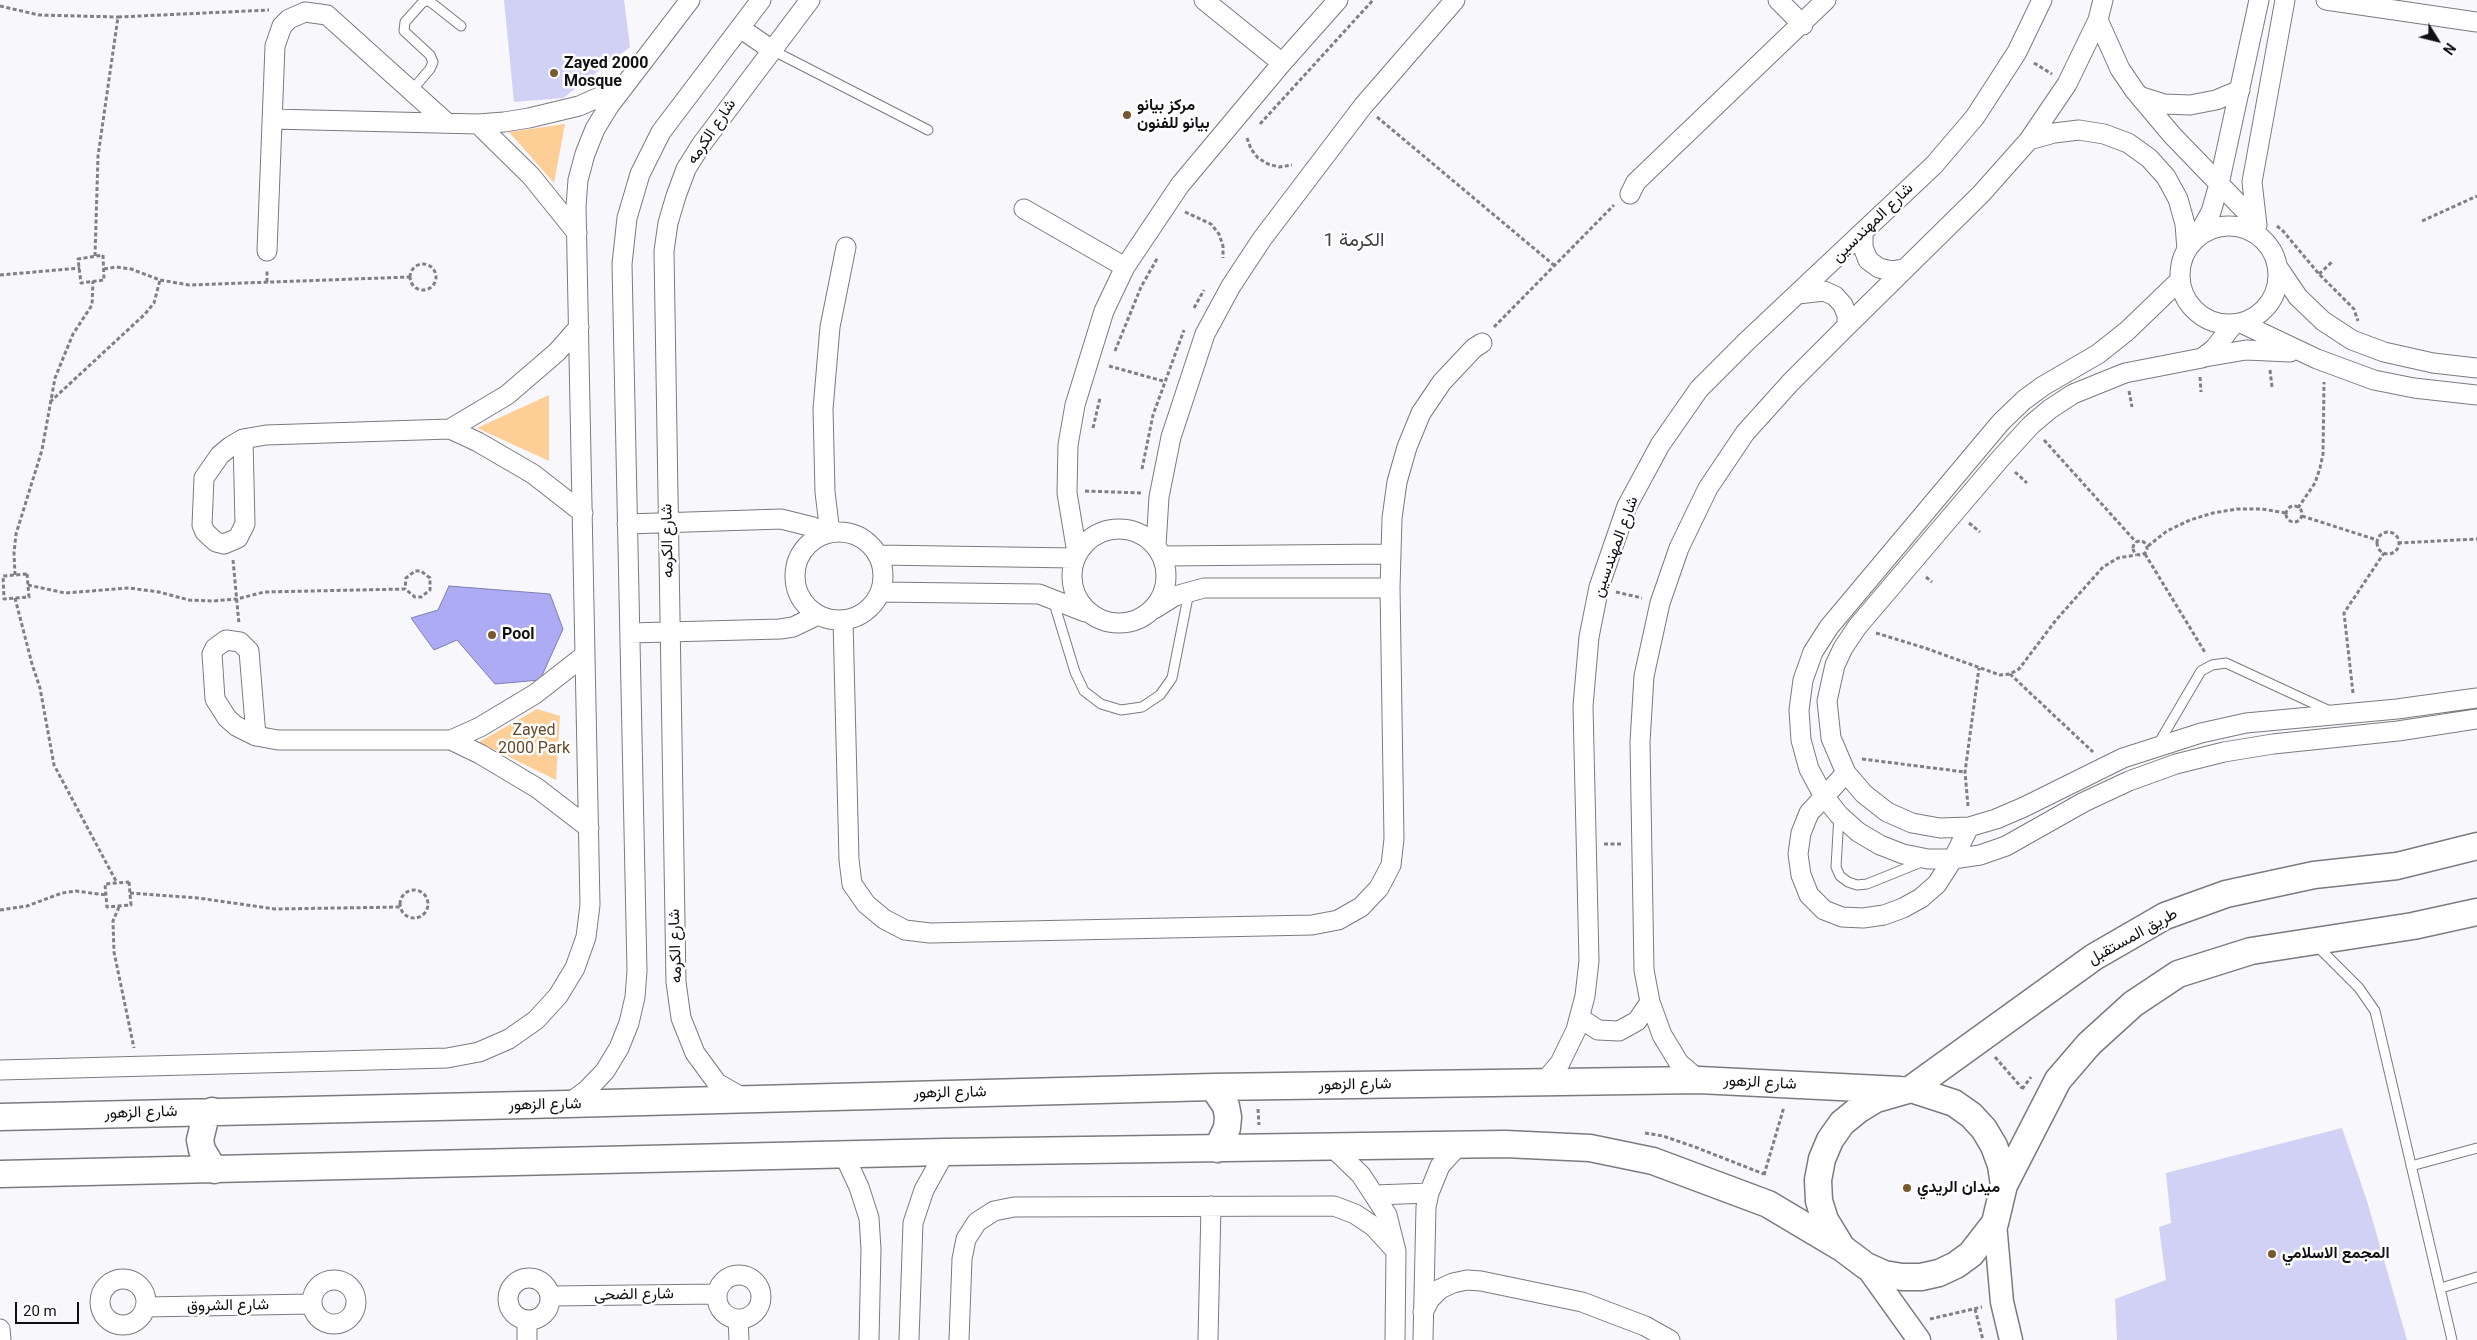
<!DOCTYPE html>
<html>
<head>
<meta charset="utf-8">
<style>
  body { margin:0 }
  #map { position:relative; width:2477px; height:1340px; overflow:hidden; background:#f7f7fc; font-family:Roboto,sans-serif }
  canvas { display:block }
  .north { position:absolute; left:2412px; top:15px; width:50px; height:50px; -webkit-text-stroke:4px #fff; paint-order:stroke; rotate:126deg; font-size:14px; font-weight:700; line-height:20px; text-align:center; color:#111113 }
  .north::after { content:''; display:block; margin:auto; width:18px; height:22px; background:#111113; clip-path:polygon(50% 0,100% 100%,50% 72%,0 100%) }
  .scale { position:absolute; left:15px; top:1302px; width:64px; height:22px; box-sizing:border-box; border:2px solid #111113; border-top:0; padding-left:6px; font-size:15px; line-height:18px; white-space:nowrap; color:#111113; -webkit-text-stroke:4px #fff; paint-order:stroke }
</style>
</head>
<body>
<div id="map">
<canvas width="2477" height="1340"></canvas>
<div class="north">N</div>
<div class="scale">20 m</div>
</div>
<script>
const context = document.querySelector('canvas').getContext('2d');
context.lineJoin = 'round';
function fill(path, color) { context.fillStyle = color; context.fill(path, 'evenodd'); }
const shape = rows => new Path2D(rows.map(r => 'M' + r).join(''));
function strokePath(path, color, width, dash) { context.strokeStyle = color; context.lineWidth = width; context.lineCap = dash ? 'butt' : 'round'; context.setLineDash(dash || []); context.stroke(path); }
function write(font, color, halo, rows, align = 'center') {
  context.font = font + ' Roboto,Vazirmatn,sans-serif'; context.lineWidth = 5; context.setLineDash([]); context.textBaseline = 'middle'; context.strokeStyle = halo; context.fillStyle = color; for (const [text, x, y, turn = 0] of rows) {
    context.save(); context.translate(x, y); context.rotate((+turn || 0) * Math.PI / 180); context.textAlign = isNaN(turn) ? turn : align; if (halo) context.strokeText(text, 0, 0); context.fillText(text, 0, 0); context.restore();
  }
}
fill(shape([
  [565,124,554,183,509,132],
  [549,395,549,461,477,428],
  [537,709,560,716,556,780,479,742]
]), '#fdcf96');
const water = shape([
  [449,586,550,594,563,629,540,680,495,684,457,640,434,650,411,618,438,610,449,586]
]);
fill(water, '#adabf3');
strokePath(water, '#7e7db0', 1);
fill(shape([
  [504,0,624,0,630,47,563,98,514,102],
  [2342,1128,2367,1201,2407,1340,2117,1340,2115,1299,2166,1280,2159,1227,2171,1223,2166,1173]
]), '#d1d1f6');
const service = shape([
  [772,50,928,130],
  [412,90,430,69,433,62,430,55,404,31,405,22,422,3,428,0,461,26],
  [1053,600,1075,672,1084,691,1101,704,1121,710,1142,707,1160,695,1172,678,1189,592],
  [2157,746,2201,671,2212,665,2226,663,2332,712],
  [1839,815,1836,867,1840,876,1848,882,1857,885,1867,884,1924,861],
  [2316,945,2359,988,2375,1011,2452,1340],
  [2411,1166,2477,1148],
  [2441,1288,2477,1277]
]);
const minor = shape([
  [1204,0,1282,63],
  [1778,0,1803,25],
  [2326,0,2477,22],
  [2098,20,2120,69,2135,91,2172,135,2255,221],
  [740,28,772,50],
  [2139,96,2164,104,2190,105,2216,100,2240,90],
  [272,119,478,124,504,122,529,118,579,106,622,87],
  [478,124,531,176,577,233],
  [2029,140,2054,133,2079,130,2104,134,2128,143,2149,158,2166,177,2178,199,2185,224,2187,250],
  [1630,194,1636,182,1826,0],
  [1024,209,1125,267],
  [2257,225,2252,182,2285,0],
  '2180 275a49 49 0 1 1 98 0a49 49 0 1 1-98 0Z',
  [1863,234,1863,247,1868,260,1879,268,1892,271,1905,269],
  [2197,237,2211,212,2219,184,2259,0],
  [267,251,275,46,282,26,289,19,305,12,327,15,447,123],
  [2279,269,2298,297,2323,321,2352,340,2384,352,2433,363,2477,368],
  [2180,280,2127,331,2098,354,2043,386,2024,400,2001,422,1829,627,1813,652,1803,680,1799,710,1801,740,1809,769,1823,795,1839,815,1858,832,1880,845,1903,854,1928,859,1953,859,1980,855,2006,846,2084,802,2129,781,2176,764,2224,752,2273,744,2398,731,2477,719],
  [1798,294,1824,291,1835,296,1843,305,1847,315,1847,326],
  [2241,323,2317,359,2374,380,2414,388,2477,395],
  [2233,325,2214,349,2202,358,2125,373,2073,394,2050,409,2031,425,2000,459,1857,627,1843,648,1835,665,1827,701,1831,738,1846,773,1864,794,1887,812,1912,823,1940,828,1969,827,1996,819,2024,807,2123,758,2201,733,2246,723,2397,709,2477,698],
  [2205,357,2246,350,2290,352],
  [450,429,478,442,533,474,583,513],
  [243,439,245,524,238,538,224,544,216,542,205,532,202,525,204,478,220,455,231,446,243,439,266,435,450,429,507,395,557,352,579,327],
  [627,524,781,519,813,527,825,534],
  '1072 576a47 47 0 1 1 94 0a47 47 0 1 1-94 0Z',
  '795 576a44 44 0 1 1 88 0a44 44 0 1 1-88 0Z',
  [830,533,825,492,823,409,830,327,846,247],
  [1156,546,1159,497,1171,437,1205,334,1231,286,1262,239,1363,106,1455,0],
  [1077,553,1067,493,1068,445,1075,405,1104,311,1125,267,1180,185,1282,63,1338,0],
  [878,555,1074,558],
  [1162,556,1391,554],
  [880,592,1039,594,1085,612],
  [1154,609,1175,596,1204,588,1390,588],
  [843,620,849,860,852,884,866,904,884,919,905,930,930,933,1312,925,1338,920,1361,907,1379,888,1391,865,1394,839,1390,588,1392,518,1397,482,1407,447,1421,413,1442,382,1474,348,1482,343],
  [630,633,780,629,793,627,818,615],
  [256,736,236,726,227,718,215,699,212,654,215,648,226,640,240,642,249,651,256,736,278,740,451,740,480,727,535,694,585,655],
  [451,740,480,754,537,788,589,828],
  [1846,773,1809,813,1801,833,1798,854,1801,875,1809,895,1824,910,1842,917,1863,918,1884,915,1903,908,1921,898,1937,884,1953,859,1969,827],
  [1580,1018,1598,1030,1619,1031,1637,1021,1650,1002],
  [0,1070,447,1058,479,1052,509,1039,536,1020,558,996,575,968,586,937,590,905,576,206,578,180,585,154,595,129,609,106,690,0],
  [1699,1080,1679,1063,1662,1035,1650,1002,1644,970,1640,742,1644,676,1660,603,1679,548,1708,488,1745,433,1790,383,1847,326,1981,194,2029,140,2067,84,2098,20,2103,0],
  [1543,1083,1560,1063,1576,1030,1585,996,1589,961,1583,706,1589,637,1599,587,1627,506,1660,445,1699,389,1747,341,1934,165,1975,117,2017,52,2042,0],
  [745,1099,717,1083,695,1053,681,1018,676,982,664,251,668,223,676,196,686,169,701,145,810,0],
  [568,1104,587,1090,605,1071,619,1048,629,1023,635,997,637,971,622,264,627,218,640,174,661,132,761,0],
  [1331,1146,1361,1175,1387,1215,1396,1251,1395,1340],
  [844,1155,859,1187,869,1218,871,1249,869,1340],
  [1375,1195,1429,1193],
  '717 1297a22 22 0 1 1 44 0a22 22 0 1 1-44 0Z',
  '508 1299a21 21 0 1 1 42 0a21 21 0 1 1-42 0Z',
  '100 1302a23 23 0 1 1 46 0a23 23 0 1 1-46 0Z',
  '312 1302a22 22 0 1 1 44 0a22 22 0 1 1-44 0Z',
  [551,1296,717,1294],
  [145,1307,311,1304],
  [1423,1312,1430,1299,1440,1289,1453,1283,1467,1280,1481,1281,1582,1302,1645,1326,1670,1340],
  [738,1319,739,1340],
  [527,1321,527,1340],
  [0,1329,1,1340],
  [909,1340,913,1223,924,1190,945,1152],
  [959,1340,962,1259,966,1239,977,1222,994,1211,1014,1207,1334,1206,1355,1214,1373,1226,1396,1251],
  [1208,1340,1211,1206],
  [1423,1340,1426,1207,1429,1193,1440,1166,1459,1145]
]);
const tertiary = shape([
  [1995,1223,2002,1302,2011,1340],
  [1866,1266,1919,1340]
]);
const secondary = shape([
  [1213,1087,1226,1106,1228,1117,1227,1128,1217,1149],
  [1911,1089,2094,957,2165,916,2226,894,2314,875,2397,866,2477,846],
  [1911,1089,1954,1103,1971,1115,1984,1129,1994,1146,2001,1165,2004,1185,1995,1223,1971,1254,1956,1265,1939,1273,1921,1277,1902,1277,1884,1274,1866,1266,1842,1248,1825,1220,1819,1201,1818,1180,1822,1159,1830,1140,1842,1123,1858,1110,1876,1099,1911,1089],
  [212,1111,205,1119,200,1140,202,1150,214,1170],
  [0,1117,568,1104,1213,1087,1699,1080,1900,1090],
  [0,1174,945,1152,1505,1144,1590,1148,1653,1161,1768,1204,1842,1248],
  [2004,1185,2058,1080,2089,1044,2133,1004,2178,974,2251,951,2413,926,2477,912]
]);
strokePath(service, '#7b7b7f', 11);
strokePath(minor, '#7b7b7f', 21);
strokePath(tertiary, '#7b7b7f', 25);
strokePath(secondary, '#7b7b7f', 29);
strokePath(shape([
  [0,6,39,15,118,17],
  [2034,63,2052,74],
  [1377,117,1555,266],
  [1260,124,1373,0],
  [1247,138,1251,149,1258,158,1268,164,1279,167,1292,165],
  [1185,212,1211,224,1219,234,1223,246,1223,258],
  [2422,221,2477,196],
  [2277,226,2283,231,2319,274,2354,309,2358,321],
  [103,255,104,280,81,283,78,259,103,255],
  [95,256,98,156,118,17,269,10],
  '410 277a13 13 0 1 1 26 0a13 13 0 1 1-26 0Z',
  [104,269,116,267,131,269,160,280,189,285,410,277],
  [2319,274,2333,261],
  [0,275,80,268],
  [267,282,267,270],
  [1194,308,1204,290],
  [1494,327,1614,205],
  [1115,351,1141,287,1158,257],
  [1109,366,1163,381],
  [2270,370,2272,387],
  [2200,377,2201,392],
  [2129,391,2132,407],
  [50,402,145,314,154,303,160,280],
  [1093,428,1100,398],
  [2044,440,2136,542],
  [1142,469,1153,415,1184,330],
  [2015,472,2027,483],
  [1085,491,1141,493],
  '2286 514a8 8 0 1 1 16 0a8 8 0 1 1-16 0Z',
  [2298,508,2315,483,2320,468,2323,454,2324,382],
  [2302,516,2377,540],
  [1969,523,1980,532],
  '2377 543a11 11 0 1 1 22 0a11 11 0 1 1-22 0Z',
  '2133 548a7 7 0 1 1 14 0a7 7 0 1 1-14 0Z',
  [2398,543,2477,539],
  [2148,546,2167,531,2190,520,2213,513,2237,509,2262,509,2286,513],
  [2145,554,2206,654],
  [233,560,239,624],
  [27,574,29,597,4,599,3,576,27,574],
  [15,575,14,553,16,534,42,450,55,378,73,334,92,305,93,281],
  [1926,577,1932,582],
  [28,585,65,593,129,588,159,592,189,600,213,601,237,599,264,592,405,589,415,597,421,597,430,590,430,578,421,571,415,571,406,578,405,589],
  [1616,592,1642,598],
  [15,598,32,664,40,688,54,765,117,883],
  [1876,633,1925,648,2000,675,2010,674,2019,669,2056,620,2103,567,2118,558,2136,555],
  [2010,674,2093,752],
  [2353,693,2344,613,2384,553],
  [1862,759,1965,772],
  [1968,806,1965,772,1979,668],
  [1604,844,1623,844],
  [129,882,131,905,107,907,105,884,129,882],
  '400 904a14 14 0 1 1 28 0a14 14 0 1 1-28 0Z',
  [130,893,198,898,275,909,400,907],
  [119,907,113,921,114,952,134,1048],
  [0,910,27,906,62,893,76,891,106,895],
  [1995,1057,2022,1088],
  [2022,1089,2031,1077],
  [1258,1109,1259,1125],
  [1645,1133,1663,1136,1695,1147,1764,1174],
  [1764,1175,1784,1107],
  [1975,1309,1983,1340],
  [1930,1319,1982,1307]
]), '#808084', 3, [4, 2.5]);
strokePath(service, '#fff', 9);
strokePath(minor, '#fff', 19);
strokePath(tertiary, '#fff', 22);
strokePath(secondary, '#fff', 26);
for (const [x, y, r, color] of [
  [554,73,5,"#78592e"],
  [1127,115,5,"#78592e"],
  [492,635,5,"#78592e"],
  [1907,1188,5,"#78592e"],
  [2272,1254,5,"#78592e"]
]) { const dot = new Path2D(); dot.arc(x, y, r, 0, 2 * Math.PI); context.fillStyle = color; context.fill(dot); strokePath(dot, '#fff', 2); }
write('bold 16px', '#111113', '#fff', [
  ["Zayed 2000",564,64],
  ["Mosque",564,82],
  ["مركز بيانو",1137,106],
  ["بيانو للفنون",1137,124],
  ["Pool",502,635],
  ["ميدان الريدي",1917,1188],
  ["المجمع الاسلامي",2282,1254]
], 'left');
write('16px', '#111113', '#fff', [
  ["شارع الكرمه",712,132,-56],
  ["شارع المهندسين",1873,223,-44],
  ["شارع الكرمه",668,541,-91],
  ["شارع المهندسين",1616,547,-70],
  ["طريق المستقبل",2133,937,-29],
  ["شارع الكرمه",676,946,-92],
  ["شارع الزهور",1760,1083,3],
  ["شارع الزهور",1355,1085,-1],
  ["شارع الزهور",950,1093,-1],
  ["شارع الزهور",545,1105,-1],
  ["شارع الزهور",141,1113,-2],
  ["شارع الضحى",634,1295,-1],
  ["شارع الشروق",228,1306,-1]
]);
write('16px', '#654a26', '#fff', [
  ["Zayed",534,731],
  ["2000 Park",534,749]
]);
write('19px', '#3e3e42', '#fff', [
  ["الكرمة 1",1354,241]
]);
</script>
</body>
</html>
